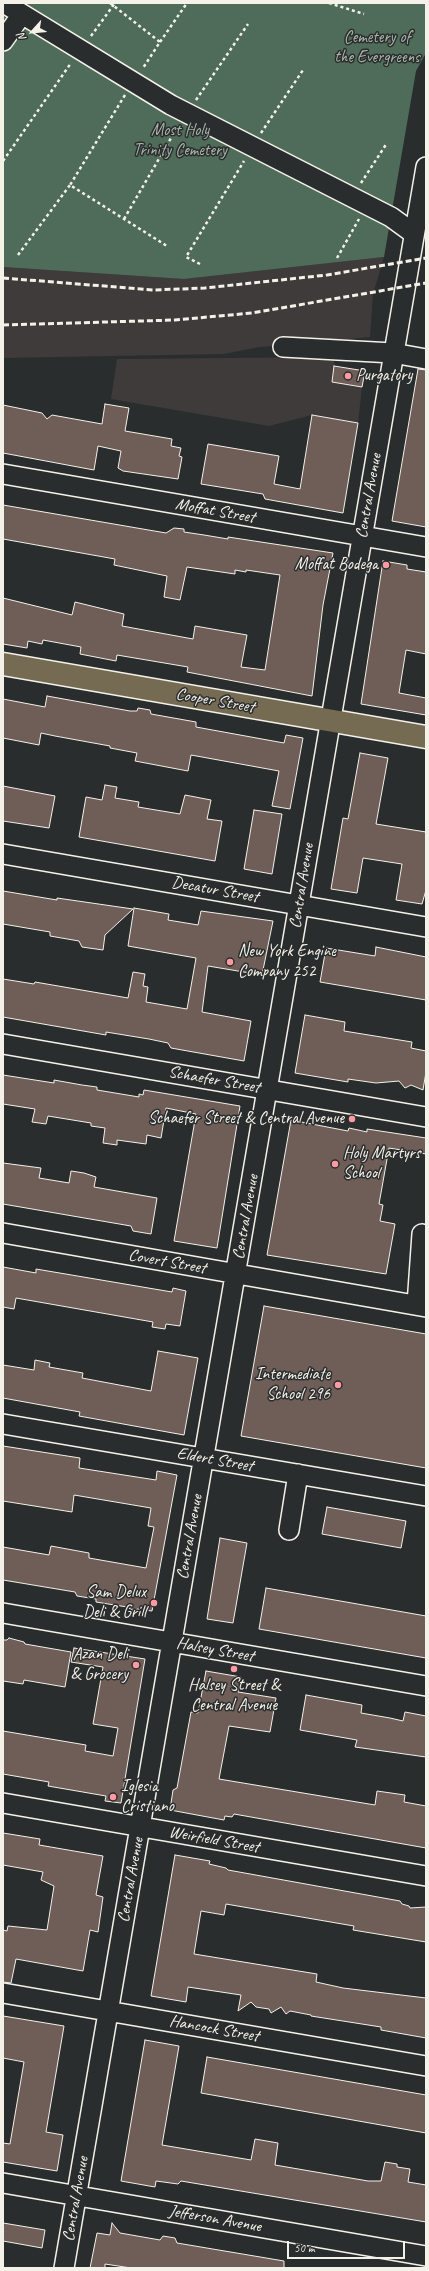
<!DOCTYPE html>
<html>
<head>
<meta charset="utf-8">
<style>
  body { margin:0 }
  #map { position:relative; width:429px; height:2271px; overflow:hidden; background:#2a2d2e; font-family:Caveat,sans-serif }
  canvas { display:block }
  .frame { position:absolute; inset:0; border:4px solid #f4f1e8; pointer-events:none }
  .north { position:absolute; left:12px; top:12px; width:40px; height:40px; -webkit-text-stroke:3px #2a2d2e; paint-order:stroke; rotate:243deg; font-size:11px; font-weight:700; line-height:16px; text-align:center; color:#f4f1e8 }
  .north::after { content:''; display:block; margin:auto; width:14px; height:18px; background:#f4f1e8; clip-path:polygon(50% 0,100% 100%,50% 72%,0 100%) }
  .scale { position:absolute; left:287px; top:2241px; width:118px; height:18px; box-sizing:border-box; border:2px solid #f4f1e8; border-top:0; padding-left:5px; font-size:12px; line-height:14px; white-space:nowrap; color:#f4f1e8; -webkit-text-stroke:3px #2a2d2e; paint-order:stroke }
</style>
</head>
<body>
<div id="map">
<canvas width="429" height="2271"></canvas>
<div class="frame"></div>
<div class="north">N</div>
<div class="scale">50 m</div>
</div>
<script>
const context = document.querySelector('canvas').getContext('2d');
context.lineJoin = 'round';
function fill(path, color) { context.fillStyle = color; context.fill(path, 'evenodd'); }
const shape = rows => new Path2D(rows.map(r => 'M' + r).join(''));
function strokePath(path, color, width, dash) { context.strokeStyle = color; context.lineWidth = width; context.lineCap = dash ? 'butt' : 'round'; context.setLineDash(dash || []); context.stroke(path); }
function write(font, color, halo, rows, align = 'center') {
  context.font = font + ' Caveat,sans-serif'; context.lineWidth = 3; context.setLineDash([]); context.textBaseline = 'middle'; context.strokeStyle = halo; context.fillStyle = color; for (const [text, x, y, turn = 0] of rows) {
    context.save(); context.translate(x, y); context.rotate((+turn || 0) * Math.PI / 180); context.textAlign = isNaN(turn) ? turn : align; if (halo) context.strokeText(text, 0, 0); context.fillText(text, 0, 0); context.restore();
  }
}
fill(shape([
  [384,257,373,294,370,337,260,347,224,354,3,358,3,267,184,279],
  [335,357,332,382,362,387,358,423,312,415,269,426,111,399,117,359]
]), '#3f3b3b');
fill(shape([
  [3,3,426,3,426,53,416,71,384,257,184,279,3,267]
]), '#4f6b5a');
const building = shape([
  [334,366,365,371,362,387,332,382,334,366],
  [418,369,426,370,426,527,392,521,418,369],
  [105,404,129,408,125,431,172,439,171,446,181,448,179,456,182,457,178,479,123,471,118,468,121,451,98,446,94,470,3,453,3,405,42,413,47,419,52,415,102,424,105,404],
  [312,415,358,423,343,513,265,499,263,494,201,484,208,444,279,456,274,484,300,489,312,415],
  [3,505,166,533,174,528,184,529,184,532,204,535,228,539,228,537,333,553,323,605,312,696,187,672,188,667,117,655,116,661,80,654,81,647,43,640,42,644,28,641,27,648,3,644,3,598,72,615,75,602,124,614,122,626,193,639,195,626,247,635,241,667,265,670,280,575,246,570,246,572,235,570,235,574,187,567,180,600,164,597,167,576,114,565,115,559,3,539,3,505],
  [383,561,407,565,407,569,426,572,426,654,406,650,399,693,426,698,426,715,361,704,383,561],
  [47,696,130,711,137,711,138,708,150,710,151,714,196,722,196,727,284,743,286,735,303,738,290,809,272,806,279,771,191,755,188,771,135,761,137,753,110,748,110,746,55,736,41,733,39,745,3,738,3,699,45,707,47,696],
  [360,753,388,758,376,824,426,832,426,890,422,904,396,900,402,864,363,858,357,893,331,889,343,818,348,819,360,753],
  [105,785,117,787,115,798,139,802,138,807,180,814,185,795,211,800,207,819,222,821,215,861,79,837,86,797,102,800,105,785],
  [3,786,55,796,49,828,3,821,3,786],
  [254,810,282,814,272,874,244,869,254,810],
  [3,891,57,900,57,898,133,909,105,935,103,950,82,947,79,941,50,936,50,932,3,924,3,891],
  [134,908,169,914,168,920,198,925,201,911,273,921,262,975,208,966,202,1012,251,1021,244,1061,171,1048,168,1043,149,1039,106,1032,106,1035,3,1017,3,979,34,984,35,982,128,998,133,972,145,974,143,986,148,987,146,1002,187,1009,196,958,128,946,134,908],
  [376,947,426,957,426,1000,320,982,326,948,375,956,376,947],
  [305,1015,345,1022,344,1031,412,1042,411,1048,426,1051,426,1072,423,1090,411,1085,405,1088,399,1081,376,1083,348,1079,348,1082,295,1073,305,1015],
  [3,1075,54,1083,54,1080,82,1085,97,1087,97,1090,139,1097,139,1094,143,1095,144,1090,240,1106,217,1248,174,1241,196,1114,166,1108,161,1138,147,1135,146,1144,117,1140,117,1145,103,1143,105,1128,91,1126,91,1123,48,1116,46,1124,32,1122,35,1109,3,1104,3,1075],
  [291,1120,348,1131,349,1128,367,1132,367,1129,426,1138,426,1154,389,1148,379,1204,383,1205,380,1221,395,1224,386,1274,267,1255,291,1120],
  [3,1163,41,1168,39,1178,69,1183,71,1171,84,1173,96,1177,94,1187,157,1198,151,1234,133,1231,131,1226,3,1204,3,1163],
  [3,1267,36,1273,36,1269,172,1292,173,1288,186,1291,180,1326,166,1324,165,1329,152,1327,153,1322,16,1298,14,1309,3,1307,3,1267],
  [264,1306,426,1334,426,1468,241,1436,264,1306],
  [158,1351,198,1358,184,1435,79,1416,80,1412,3,1398,3,1365,34,1370,35,1360,50,1363,49,1367,83,1373,82,1378,151,1391,158,1351],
  [3,1446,80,1458,79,1468,156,1480,157,1471,177,1475,152,1611,137,1609,136,1612,127,1607,96,1602,96,1599,77,1596,75,1592,3,1580,3,1547,49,1555,51,1546,89,1553,89,1558,146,1568,154,1527,148,1526,151,1508,74,1495,72,1512,3,1501,3,1446],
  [327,1507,406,1521,401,1548,322,1534,327,1507],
  [220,1538,247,1543,233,1623,207,1619,220,1538],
  [266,1588,426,1616,426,1658,259,1629,266,1588],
  [9,1638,24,1642,25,1644,71,1652,65,1687,24,1680,23,1684,3,1681,3,1640,7,1640,9,1638],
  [74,1648,145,1659,121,1803,105,1801,106,1796,48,1786,49,1782,3,1774,3,1731,86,1745,85,1751,113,1756,118,1728,93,1724,103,1667,71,1662,74,1648],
  [206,1671,241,1677,238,1692,276,1698,270,1732,229,1726,219,1779,375,1805,377,1791,405,1795,404,1802,426,1806,426,1848,234,1814,232,1817,225,1816,224,1820,170,1810,173,1790,177,1788,191,1712,198,1713,206,1671],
  [306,1695,362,1705,361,1713,390,1718,403,1721,405,1712,426,1716,426,1757,355,1747,357,1740,300,1730,306,1695],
  [3,1833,40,1839,39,1845,103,1856,96,1895,103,1897,98,1932,90,1930,83,1971,16,1959,11,1983,3,1982,3,1930,7,1931,8,1926,47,1930,54,1886,41,1880,43,1872,3,1865,3,1833],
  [175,1855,210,1861,209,1864,226,1868,228,1870,400,1901,402,1904,409,1906,410,1908,426,1907,426,1942,353,1930,354,1926,226,1904,224,1915,201,1911,194,1954,317,1974,316,1982,343,1988,426,1998,426,2038,381,2030,381,2027,311,2016,311,2015,290,2011,286,2014,281,2007,271,2013,269,2009,256,2007,251,2002,238,2011,241,1995,188,1987,186,2002,151,1996,175,1855],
  [3,2016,64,2026,46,2132,63,2135,57,2171,3,2162,3,2143,10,2144,24,2062,3,2058,3,2016],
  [145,2040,179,2046,162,2145,251,2160,255,2139,278,2143,275,2165,368,2181,381,2181,385,2162,397,2164,397,2167,410,2169,408,2182,426,2185,426,2222,181,2181,178,2184,156,2181,155,2187,121,2181,145,2040],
  [207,2057,426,2095,426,2133,201,2093,207,2057],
  [3,2223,45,2230,42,2248,3,2241,3,2223],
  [112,2223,120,2233,160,2240,163,2236,175,2238,177,2243,284,2261,284,2268,131,2268,105,2264,105,2268,90,2268,97,2233,110,2235,112,2223]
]);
fill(building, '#6f5d58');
strokePath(building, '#f4f1e8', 1);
const minor = shape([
  [4,3,171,105,391,217,413,233],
  [3,41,22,14],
  [283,347,393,353,426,359],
  [3,474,426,547],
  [3,854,426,927],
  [3,1044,426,1117],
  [3,1233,426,1307],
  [417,1305,422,1234],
  [3,1424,426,1496],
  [289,1530,298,1474],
  [3,1613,426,1686],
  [3,1803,426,1876],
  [3,1993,426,2066],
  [3,2183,426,2256],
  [64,2268,426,167]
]);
const major = shape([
  [3,664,426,737]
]);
strokePath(minor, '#f4f1e8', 22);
strokePath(major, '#f4f1e8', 25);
strokePath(shape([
  [110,3,160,42,143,68],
  [329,3,364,14],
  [91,36,115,3],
  [160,42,187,3],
  [125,95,70,185,167,246],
  [196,100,248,24],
  [261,133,303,70],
  [3,161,71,63],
  [361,183,387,143],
  [124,219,178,126],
  [18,255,70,185],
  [337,258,359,219],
  [200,264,186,257,244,161]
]), '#f4f1e8', 2.5, [3, 3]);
strokePath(minor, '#2a2d2e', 19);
strokePath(major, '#746b52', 22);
strokePath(shape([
  [3,278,154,290,205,288,327,275,426,258],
  [3,325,175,320,252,313,426,283]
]), '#f4f1e8', 3, [6, 3]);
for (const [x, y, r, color] of [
  [348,376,4,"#ff9aa2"],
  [386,565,4,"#ff9aa2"],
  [230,962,4,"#ff9aa2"],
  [352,1119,4,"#ff9aa2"],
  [335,1164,4,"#ff9aa2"],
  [338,1385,4,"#ff9aa2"],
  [154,1603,4,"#ff9aa2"],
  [136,1665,4,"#ff9aa2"],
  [234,1669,4,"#ff9aa2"],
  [113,1797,4,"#ff9aa2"]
]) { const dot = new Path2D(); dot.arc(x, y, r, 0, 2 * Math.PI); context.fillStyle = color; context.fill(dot); strokePath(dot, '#2a2d2e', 1.5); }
write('17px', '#aab5a8', '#2a2d2e', [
  ["Cemetery of",377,38],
  ["the Evergreens",377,58],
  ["Most Holy",180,131],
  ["Trinity Cemetery",180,151]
]);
write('17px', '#f4f1e8', '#2a2d2e', [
  ["Purgatory",356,376,"left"],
  ["Moffat Bodega",378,565],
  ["New York Engine",238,952,"left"],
  ["Company 252",238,972,"left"],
  ["Schaefer Street & Central Avenue",344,1119],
  ["Holy Martyrs",343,1154,"left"],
  ["School",343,1174,"left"],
  ["Intermediate",330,1375],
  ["School 296",330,1395],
  ["Sam Delux",146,1593],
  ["Deli & Grill",146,1613],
  ["Azan Deli",128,1655],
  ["& Grocery",128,1675],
  ["Halsey Street &",234,1686,"center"],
  ["Central Avenue",234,1706,"center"],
  ["Iglesia",121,1787,"left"],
  ["Cristiano",121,1807,"left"]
], 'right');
write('17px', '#f4f1e8', '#2a2d2e', [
  ["Central Avenue",369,496,-80],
  ["Moffat Street",215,511,10],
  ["Cooper Street",215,701,10],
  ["Central Avenue",302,886,-81],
  ["Decatur Street",215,890,10],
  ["Schaefer Street",214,1080,10],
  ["Central Avenue",246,1217,-80],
  ["Covert Street",167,1262,10],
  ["Eldert Street",215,1460,10],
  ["Central Avenue",190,1537,-80],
  ["Halsey Street",215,1650,10],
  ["Weirfield Street",214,1840,10],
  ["Central Avenue",131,1880,-80],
  ["Hancock Street",214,2029,10],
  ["Central Avenue",76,2199,-80],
  ["Jefferson Avenue",215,2219,10]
]);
</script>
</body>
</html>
